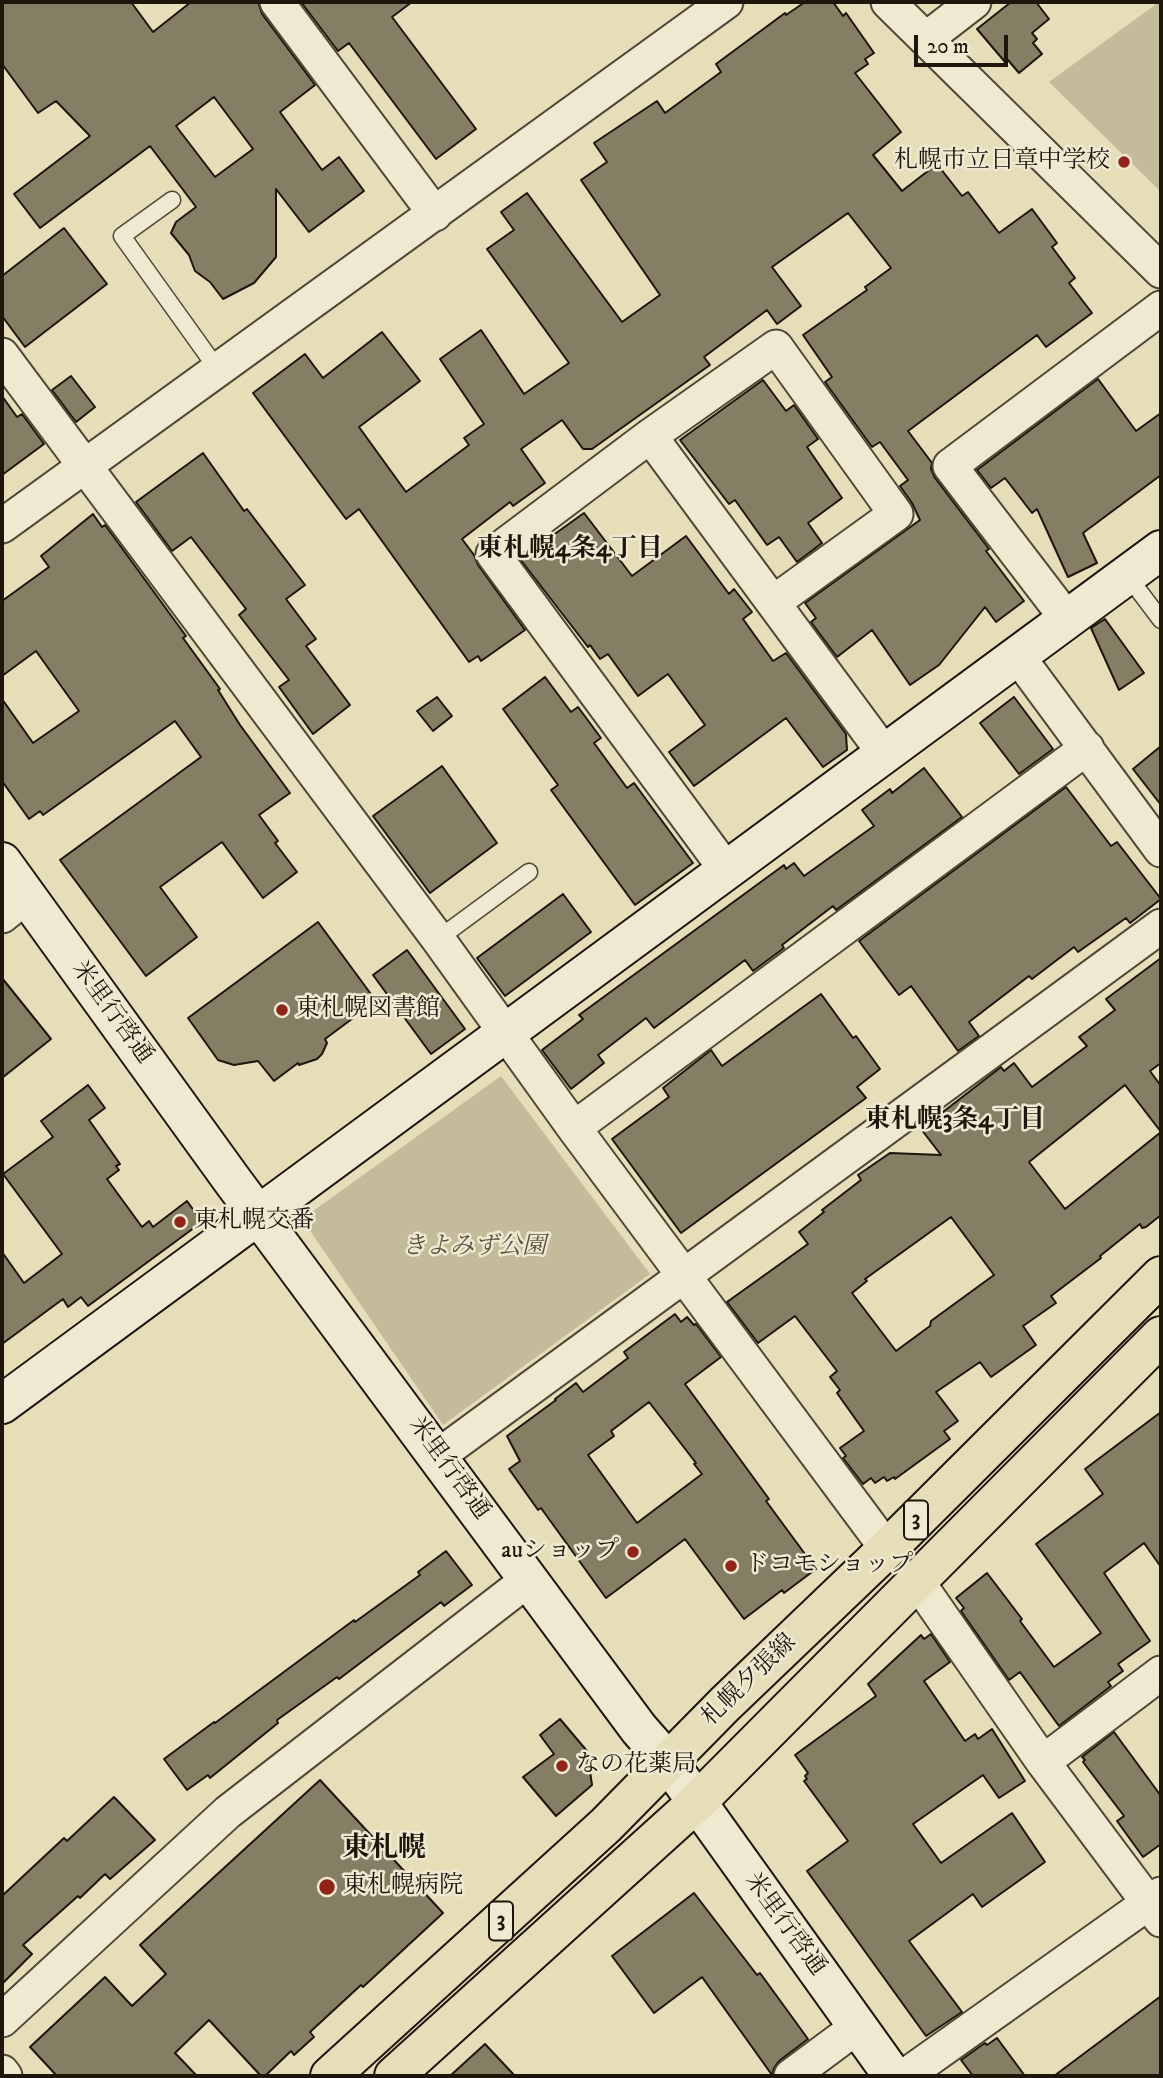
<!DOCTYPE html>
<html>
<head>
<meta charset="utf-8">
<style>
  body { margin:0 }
  #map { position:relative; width:1163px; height:2078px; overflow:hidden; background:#e6ddb9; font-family:"IM FELL DW Pica",serif }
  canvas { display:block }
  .frame { position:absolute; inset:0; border:4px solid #1e150b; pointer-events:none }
  .scale { position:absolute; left:914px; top:35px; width:94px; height:32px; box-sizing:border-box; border:4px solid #1e150b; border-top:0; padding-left:9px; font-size:21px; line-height:24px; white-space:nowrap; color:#1e150b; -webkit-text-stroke:5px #efe9d2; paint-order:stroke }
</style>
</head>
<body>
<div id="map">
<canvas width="1163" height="2078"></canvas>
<div class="frame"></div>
<div class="scale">20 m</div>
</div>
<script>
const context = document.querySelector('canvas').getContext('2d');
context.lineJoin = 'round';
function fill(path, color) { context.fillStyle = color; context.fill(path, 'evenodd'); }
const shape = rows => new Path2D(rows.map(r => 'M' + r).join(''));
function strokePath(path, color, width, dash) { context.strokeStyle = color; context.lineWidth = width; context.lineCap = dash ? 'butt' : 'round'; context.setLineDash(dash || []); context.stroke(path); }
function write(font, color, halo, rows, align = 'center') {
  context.font = font + ' "IM FELL DW Pica","Noto Serif JP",serif'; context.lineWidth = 5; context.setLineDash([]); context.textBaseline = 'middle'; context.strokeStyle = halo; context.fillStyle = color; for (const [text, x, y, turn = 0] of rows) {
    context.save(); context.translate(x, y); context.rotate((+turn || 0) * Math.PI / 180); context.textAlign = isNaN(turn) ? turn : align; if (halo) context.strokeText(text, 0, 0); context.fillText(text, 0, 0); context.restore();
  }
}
fill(shape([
  [1159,2,1161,2,1161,192,1049,82],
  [501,1076,650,1274,443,1425,302,1219]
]), '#c4bb9b');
const building = shape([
  [2,2,131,2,153,32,191,2,258,2,262,14,315,85,280,112,322,170,339,157,364,191,309,232,276,189,276,257,254,283,223,299,210,282,195,271,189,255,171,233,176,222,196,207,150,146,40,228,14,194,90,136,56,101,38,113,2,64,2,2],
  [214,97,253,149,215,177,176,126,214,97],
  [301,2,412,2,392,17,476,129,436,159,349,43,338,51,301,2],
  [805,2,833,2,843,16,846,13,874,53,865,59,868,64,855,73,901,132,873,155,902,191,937,164,962,196,968,192,999,233,1032,209,1057,243,1052,247,1075,278,1069,283,1092,313,1046,347,1037,335,908,431,932,463,931,469,935,478,989,549,986,551,1024,601,996,622,985,607,939,665,910,685,872,630,837,657,811,622,816,618,805,603,920,520,912,503,900,486,908,480,880,442,872,447,825,382,832,377,803,335,867,290,865,287,891,268,848,213,772,267,801,306,777,324,767,310,704,357,710,365,592,449,583,449,562,420,521,449,545,483,513,506,510,502,462,539,474,555,478,565,525,630,481,661,478,656,469,662,359,509,346,519,253,393,305,354,323,378,382,332,420,381,359,427,406,492,469,445,464,438,484,424,440,359,481,330,524,394,569,363,487,249,514,230,501,212,527,193,622,322,660,295,581,180,607,162,594,143,657,101,665,113,721,72,716,64,785,13,786,15,805,2],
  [1011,2,1036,2,1049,19,1032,33,1037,39,1033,43,1042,54,1019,73,1008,60,1005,62,977,29,1011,2],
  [64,228,107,284,25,347,2,316,2,276,64,228],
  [71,376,95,407,76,422,52,390,71,376],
  [1098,379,1136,431,1161,413,1161,475,1083,533,1097,563,1068,577,1037,509,1032,513,1005,478,991,488,977,470,1098,379],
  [763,380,786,411,794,405,818,439,807,447,842,498,808,523,822,543,797,562,779,537,767,545,735,500,729,504,680,440,763,380],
  [2,396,17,417,22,414,44,444,2,475,2,396],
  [203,453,244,511,247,509,305,585,286,599,316,639,306,646,350,705,313,734,279,687,289,680,239,615,246,609,191,537,172,551,136,502,203,453],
  [584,513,632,576,686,536,729,594,734,589,752,612,743,619,773,661,786,653,846,734,847,750,823,767,786,718,694,786,669,752,705,725,668,674,638,696,608,654,600,659,590,645,588,647,520,559,584,513],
  [93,514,102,527,105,525,186,636,183,638,220,689,218,690,240,725,290,793,259,815,278,841,275,843,297,872,263,898,222,842,160,887,197,937,146,976,60,860,201,757,175,721,43,815,40,811,29,819,2,781,2,699,33,743,79,711,36,651,2,676,2,601,49,567,41,556,93,514],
  [1105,619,1144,673,1119,690,1091,628,1105,619],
  [545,677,571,712,578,707,601,738,594,743,627,788,634,783,693,863,635,905,551,790,558,785,503,709,545,677],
  [437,697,452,716,433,731,417,711,437,697],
  [1014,697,1053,749,1019,774,980,723,1014,697],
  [1161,746,1161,805,1133,769,1161,746],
  [442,766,497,843,430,893,373,816,442,766],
  [924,768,962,817,836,910,833,906,782,945,784,948,753,971,745,960,654,1028,646,1018,598,1055,604,1063,571,1089,542,1050,583,1019,579,1015,784,865,786,869,794,863,804,876,874,826,862,810,890,789,892,793,924,768],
  [1066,787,1111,846,1117,842,1161,899,1130,923,1126,918,1078,952,1074,947,1032,979,1029,976,969,1022,979,1036,958,1051,911,986,899,995,859,941,1066,787],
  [563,894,591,932,505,996,477,958,563,894],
  [318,922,376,1001,325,1039,327,1043,322,1054,317,1059,299,1065,298,1063,274,1081,258,1061,234,1065,218,1060,188,1018,318,922],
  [407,950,465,1029,431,1054,373,975,407,950],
  [1161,958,1161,1063,1150,1071,1161,1086,1161,1215,1146,1227,1142,1228,1140,1224,1100,1256,1101,1258,1051,1296,1056,1303,1023,1326,1036,1345,991,1377,980,1362,936,1392,958,1421,944,1431,950,1439,895,1479,894,1477,887,1481,884,1477,875,1483,871,1478,863,1484,843,1458,846,1456,840,1448,864,1431,837,1393,840,1390,830,1377,837,1371,795,1316,758,1343,727,1302,808,1244,799,1232,824,1212,822,1210,861,1180,858,1175,890,1153,941,1155,921,1129,1001,1067,1004,1071,1014,1063,1032,1087,1087,1046,1079,1037,1115,1010,1106,999,1161,958],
  [1125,1085,1161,1132,1065,1209,1029,1162,1125,1085],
  [951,1217,994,1275,931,1321,930,1326,896,1351,852,1293,867,1281,865,1279,951,1217],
  [2,978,51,1039,2,1078,2,978],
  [821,994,853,1038,856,1036,880,1069,857,1087,866,1098,681,1233,612,1139,669,1097,663,1088,711,1050,722,1066,821,994],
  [88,1085,105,1108,89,1120,120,1164,116,1166,119,1170,107,1179,142,1227,149,1221,153,1227,187,1201,202,1222,88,1306,81,1297,68,1307,63,1299,2,1344,2,1252,24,1283,62,1254,3,1174,53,1137,41,1121,88,1085],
  [675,1314,681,1322,687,1317,694,1325,696,1324,721,1357,685,1384,769,1499,766,1501,816,1569,784,1593,782,1590,744,1619,685,1539,606,1598,541,1508,538,1510,509,1469,520,1461,507,1436,556,1400,555,1399,576,1383,583,1392,628,1358,624,1352,675,1314],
  [649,1402,696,1463,694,1464,702,1474,637,1523,588,1455,614,1436,611,1431,649,1402],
  [1161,1412,1161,1567,1144,1543,1104,1573,1150,1641,1118,1664,1123,1671,1108,1682,1111,1686,1059,1726,1020,1672,1009,1680,961,1611,964,1608,956,1598,987,1573,1022,1619,1020,1621,1054,1667,1101,1633,1036,1544,1103,1494,1085,1469,1161,1412],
  [446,1551,472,1585,444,1606,441,1602,339,1679,337,1677,277,1720,278,1723,210,1778,208,1775,187,1790,164,1759,214,1722,215,1723,354,1620,355,1622,420,1575,418,1572,446,1551],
  [931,1634,950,1662,924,1681,965,1741,975,1734,978,1739,992,1729,1025,1781,999,1798,983,1775,913,1824,941,1863,1012,1813,1045,1862,982,1907,973,1894,909,1941,962,2012,926,2036,807,1871,848,1841,804,1781,807,1779,805,1776,808,1773,795,1755,876,1696,868,1684,921,1635,924,1639,931,1634],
  [560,1719,587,1751,592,1785,556,1816,523,1777,554,1754,540,1735,560,1719],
  [1114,1732,1161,1796,1161,1844,1143,1857,1117,1821,1124,1816,1083,1762,1085,1760,1082,1757,1114,1732],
  [320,1780,443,1913,363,1987,361,1985,310,2032,314,2037,294,2055,291,2051,265,2076,261,2076,209,2020,175,2053,197,2076,57,2076,30,2047,105,1977,132,2006,166,1974,140,1945,320,1780],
  [114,1797,155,1840,110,1879,105,1874,80,1898,78,1896,23,1945,32,1954,2,1984,2,1896,64,1838,67,1841,114,1797],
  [694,1893,757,1975,760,1973,808,2039,779,2061,774,2068,772,2075,702,1977,654,2013,612,1956,694,1893],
  [1161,1996,1161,2076,1054,2076,1161,1996],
  [997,2038,1025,2076,973,2076,961,2060,985,2043,987,2045,997,2038],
  [485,2044,515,2076,450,2076,485,2044]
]);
fill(building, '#867d65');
strokePath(building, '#1e150b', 2);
const lane = shape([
  [172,200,122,236,218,370],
  [1127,575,1161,620],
  [438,939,529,872]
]);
const street = shape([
  [277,2,435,214],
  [888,2,1161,271],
  [926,39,974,2],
  [2,355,438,939,574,1128,887,1549],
  [650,436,884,753],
  [2,526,726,2],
  [1067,619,950,466,1161,308],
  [1017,655,1161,850],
  [727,871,493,554,650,436,776,347,896,514,774,602],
  [2,916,27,896],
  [574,1128,1087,748],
  [438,1456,1161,926],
  [917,1581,1043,1762,1161,1920],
  [1043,1762,1161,1673],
  [2,2020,228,1812,529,1579],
  [2,2072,5,2076],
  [791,2076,857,2027],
  [905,2076,1161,1894]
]);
const secondary = shape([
  [2,862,232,1180,639,1729,669,1763,893,2076],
  [2,1404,1161,550]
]);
const primary = shape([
  [330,2076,606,1825,725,1704,887,1549,1161,1276],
  [394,2076,696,1803,1161,1336]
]);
strokePath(lane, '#504736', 19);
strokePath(street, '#504736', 37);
strokePath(secondary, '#1e150b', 42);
strokePath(primary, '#1e150b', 42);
strokePath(lane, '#efe9d2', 16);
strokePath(street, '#efe9d2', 33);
strokePath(secondary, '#efe9d2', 38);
strokePath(primary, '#e6ddb9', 38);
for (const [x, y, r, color] of [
  [1124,162,7,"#8f2418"],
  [282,1010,7,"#8f2418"],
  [180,1222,7,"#8f2418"],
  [633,1552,7,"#8f2418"],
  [731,1566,7,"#8f2418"],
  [562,1766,7,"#8f2418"],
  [327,1887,9,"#8f2418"]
]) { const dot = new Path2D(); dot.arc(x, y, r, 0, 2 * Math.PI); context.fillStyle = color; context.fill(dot); strokePath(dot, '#efe9d2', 2.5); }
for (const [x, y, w] of [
  [916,1520,24],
  [501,1921,24]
]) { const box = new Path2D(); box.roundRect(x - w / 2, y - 19.5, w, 39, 5); context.fillStyle = '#efe9d2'; context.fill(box); strokePath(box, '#1e150b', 2); }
write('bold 23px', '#1e150b', null, [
  ["3",916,1520],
  ["3",501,1921]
]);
write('24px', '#1e150b', '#efe9d2', [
  ["札幌市立日章中学校",1110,162,"right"],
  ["東札幌図書館",296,1010],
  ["東札幌交番",194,1222],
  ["auショップ",619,1552,"right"],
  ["ドコモショップ",745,1566],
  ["なの花薬局",576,1766],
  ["東札幌病院",343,1887]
], 'left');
write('24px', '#1e150b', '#efe9d2', [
  ["米里行啓通",111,1013,54],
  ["米里行啓通",448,1469,54],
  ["札幌夕張線",750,1681,-44],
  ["米里行啓通",784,1925,54]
]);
write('italic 24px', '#584f3d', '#efe9d2', [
  ["きよみず公園",474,1248]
]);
write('bold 26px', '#1e150b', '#efe9d2', [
  ["東札幌4条4丁目",570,551],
  ["東札幌3条4丁目",955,1122]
]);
write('bold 28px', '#1e150b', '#efe9d2', [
  ["東札幌",384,1850]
]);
</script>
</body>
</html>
